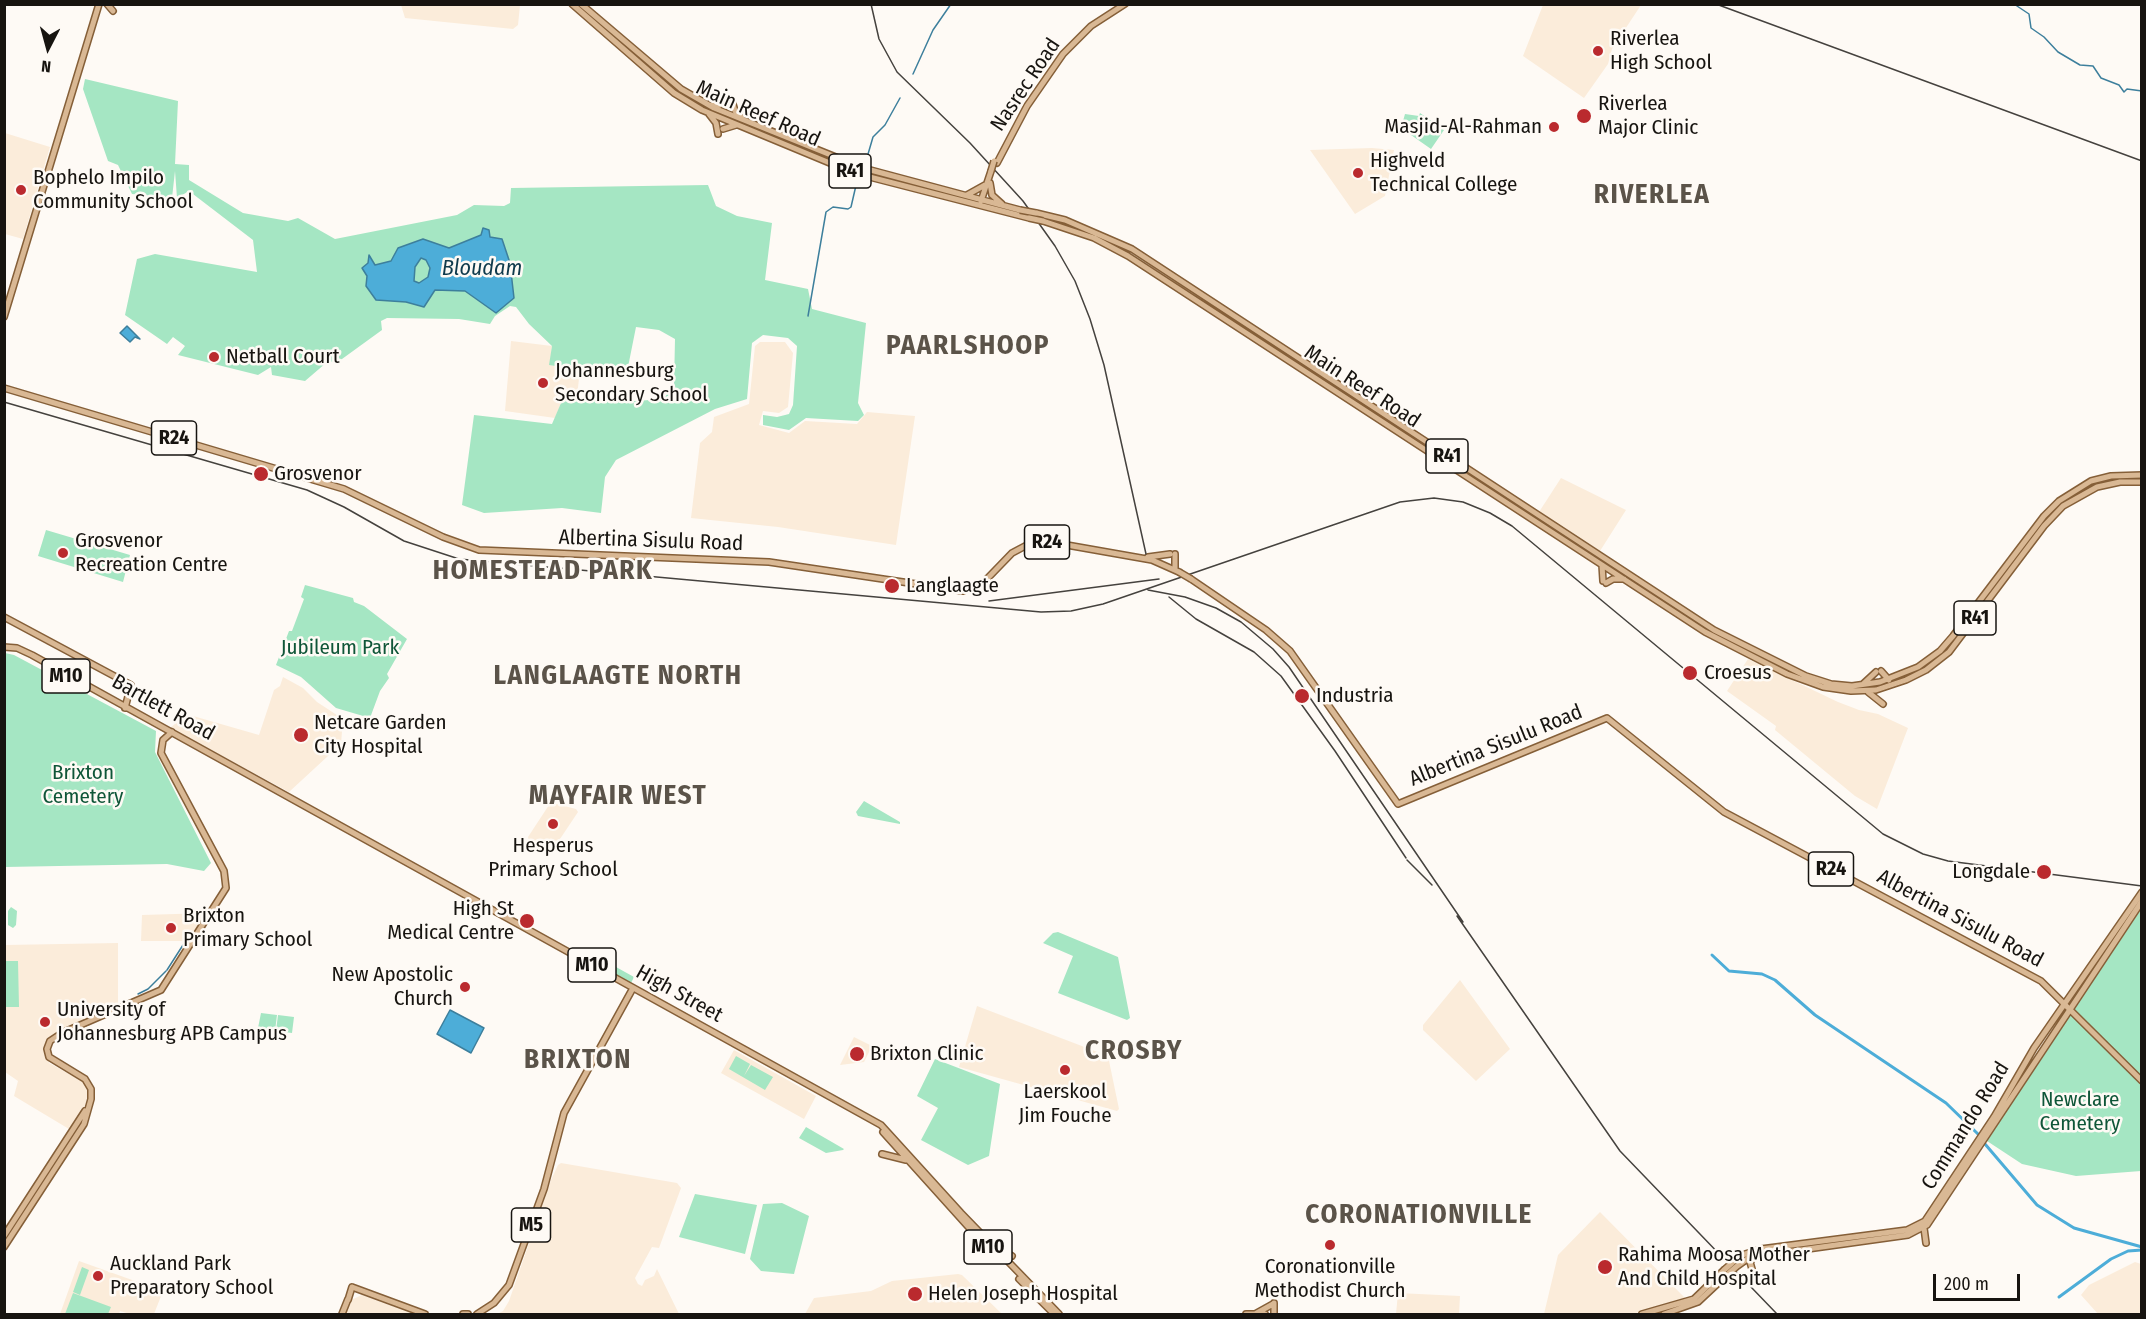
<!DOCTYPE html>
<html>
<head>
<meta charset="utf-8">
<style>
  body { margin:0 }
  #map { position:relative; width:2146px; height:1319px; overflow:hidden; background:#fefaf5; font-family:"Fira Sans Condensed",sans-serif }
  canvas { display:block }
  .frame { position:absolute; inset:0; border:6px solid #171410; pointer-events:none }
  .north { position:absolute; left:18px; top:18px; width:60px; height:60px; -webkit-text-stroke:4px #fefaf5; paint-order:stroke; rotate:186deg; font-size:16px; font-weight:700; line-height:24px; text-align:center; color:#171410 }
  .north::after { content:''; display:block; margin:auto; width:21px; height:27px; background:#171410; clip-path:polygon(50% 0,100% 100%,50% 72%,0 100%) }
  .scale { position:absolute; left:1933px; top:1274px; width:87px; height:27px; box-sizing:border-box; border:3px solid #171410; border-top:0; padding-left:8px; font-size:18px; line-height:21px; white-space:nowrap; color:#171410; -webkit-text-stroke:4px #fefaf5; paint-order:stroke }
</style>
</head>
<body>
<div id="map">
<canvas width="2146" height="1319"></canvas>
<div class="frame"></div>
<div class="north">N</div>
<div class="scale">200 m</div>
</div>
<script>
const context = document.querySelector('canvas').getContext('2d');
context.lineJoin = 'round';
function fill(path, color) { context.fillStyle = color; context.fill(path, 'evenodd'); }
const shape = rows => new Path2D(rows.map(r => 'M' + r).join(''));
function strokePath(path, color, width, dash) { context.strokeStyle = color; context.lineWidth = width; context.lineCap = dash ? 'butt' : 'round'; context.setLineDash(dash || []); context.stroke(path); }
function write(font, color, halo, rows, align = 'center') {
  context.font = font + ' "Fira Sans Condensed",sans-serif'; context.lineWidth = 5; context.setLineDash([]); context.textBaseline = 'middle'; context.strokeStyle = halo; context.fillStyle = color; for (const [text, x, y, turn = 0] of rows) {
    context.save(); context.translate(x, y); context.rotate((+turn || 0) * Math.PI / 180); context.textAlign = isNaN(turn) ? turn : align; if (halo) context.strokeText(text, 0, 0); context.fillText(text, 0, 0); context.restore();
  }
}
fill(shape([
  [401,5,401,4,520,5,518,25,513,29,405,18],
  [1543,5,1641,5,1612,49,1608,64,1584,98,1523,56],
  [5,133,50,147,23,239,5,234],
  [1372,148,1394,150,1385,196,1355,214,1310,150],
  [511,341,552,346,550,365,580,369,577,397,564,396,555,418,505,411],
  [760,342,785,342,793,353,788,407,779,413,763,411,759,425,789,433,805,421,857,424,867,412,915,416,896,545,778,527,691,518,700,443,712,432,714,417,749,404,755,346],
  [1561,478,1626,510,1600,551,1539,512],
  [1748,659,1838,702,1859,710,1878,714,1908,728,1877,809,1855,796,1775,730,1776,726,1727,691],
  [283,677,303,688,317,702,343,719,341,744,289,792,170,728,181,719,193,716,259,735,274,690,280,686],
  [553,803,576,809,578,812,554,848,549,850,529,841,528,837,549,805],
  [209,913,191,941,141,941,142,915],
  [118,943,118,1008,53,1036,46,1051,49,1063,82,1081,89,1091,85,1106,69,1129,14,1096,18,1081,5,1072,5,945],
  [1460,980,1510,1049,1476,1081,1423,1030,1423,1025],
  [977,1006,1108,1056,1119,1109,1117,1111,959,1067],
  [854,1037,872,1046,864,1062,840,1065],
  [734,1050,816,1096,804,1119,721,1073],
  [561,1163,677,1183,681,1188,659,1248,652,1247,635,1278,638,1284,642,1286,645,1280,654,1276,657,1269,679,1314,497,1314,503,1311,509,1301,551,1180,558,1165],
  [1600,1212,1685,1298,1633,1314,1544,1314,1558,1255],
  [79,1261,163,1291,154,1314,130,1314,120,1311,119,1314,60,1314],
  [2135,1262,2141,1264,2141,1314,2098,1314,2081,1295,2089,1285],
  [958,1274,962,1275,1002,1314,805,1314,814,1298,871,1291,892,1281],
  [1398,1293,1460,1296,1459,1314,1396,1314],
  [362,1295,414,1314,345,1314,351,1300]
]), '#fbecda');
fill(shape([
  [85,79,178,101,175,164,189,165,189,180,243,213,288,221,298,218,335,239,457,215,474,205,504,206,510,203,511,188,708,185,716,206,737,216,772,223,765,280,808,289,812,309,866,323,858,403,864,415,858,421,806,418,789,430,763,425,763,415,777,417,789,414,793,405,797,346,788,338,763,335,752,343,747,399,715,409,616,460,605,477,601,513,562,508,484,513,462,505,474,415,552,424,564,396,623,402,663,399,674,386,675,339,659,330,636,327,626,377,549,365,552,346,529,324,516,307,510,306,495,316,490,324,459,319,387,318,381,321,382,330,342,359,326,363,305,381,272,375,271,367,258,375,178,355,185,346,173,337,167,344,125,315,137,259,155,254,257,272,253,240,189,191,177,198,175,171,172,198,132,194,118,165,108,161,83,89],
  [1420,113,1444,130,1431,149,1401,128,1405,114,1419,116],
  [46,530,130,555,123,582,38,556],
  [305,585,353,598,354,602,364,606,407,639,387,674,389,678,380,691,370,718,336,708,301,677,276,665,289,631,292,631,304,599,301,597],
  [5,653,14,655,156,731,155,752,211,863,204,871,167,864,5,867],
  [864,801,900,822,900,824,858,816,856,812],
  [11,907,17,911,16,925,13,928,8,925,8,911],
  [2141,909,2141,1171,2076,1176,2022,1164,1987,1141],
  [1058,932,1118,957,1130,1018,1127,1020,1058,993,1073,956,1043,943,1053,933],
  [5,961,18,961,19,1007,5,1007],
  [607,962,634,977,631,983,605,969],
  [261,1013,277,1015,275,1031,258,1028],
  [278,1015,294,1017,292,1033,276,1031],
  [736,1056,750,1064,744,1076,751,1065,773,1077,765,1090,729,1069],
  [935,1059,1000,1084,989,1156,968,1165,921,1140,938,1108,917,1096],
  [806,1127,844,1149,843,1150,826,1153,799,1138],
  [695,1194,757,1205,745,1254,679,1237],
  [782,1203,809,1216,794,1274,761,1271,750,1259,763,1204],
  [82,1267,89,1270,80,1295,73,1292],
  [73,1293,111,1307,108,1314,65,1314]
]), '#a5e6c3');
const water = shape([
  [483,228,489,230,490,237,502,239,510,263,514,298,496,313,465,291,435,290,424,307,406,302,376,300,366,286,367,276,362,268,368,263,369,255,375,265,391,261,398,248,423,239,449,248,481,235,483,228],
  [421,258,426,260,430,268,428,277,419,283,414,281,415,267,421,258],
  [127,326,140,339,135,337,130,342,120,333,127,326],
  [450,1010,484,1028,471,1053,437,1034,450,1010]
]);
fill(water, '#4dadd8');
strokePath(water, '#3d7f9c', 1.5);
strokePath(shape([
  [2014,4,2029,14,2031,28,2044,37,2058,52,2080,65,2093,66,2101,78,2119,85,2124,92,2127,89,2142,91],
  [913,74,933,30,951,4],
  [866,161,873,137,885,125,900,98],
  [808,316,826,212,833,207,848,209,851,207,857,181],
  [167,970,183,945],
  [138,994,148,989,166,971]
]), '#3d7f9c', 1.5);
strokePath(shape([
  [1712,955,1729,971,1762,974,1775,980,1815,1015,1946,1103,1979,1135],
  [1985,1144,2037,1205,2074,1228,2142,1247],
  [2059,1297,2111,1259,2128,1251,2142,1250]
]), '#4dadd8', 3);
const major = shape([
  [107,4,113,11],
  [572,4,674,93,702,110,854,173,1029,218],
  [581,4,681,89,714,108,863,168,1020,210],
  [732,101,735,111,742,118],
  [712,105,720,105,728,99],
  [709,114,716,123,718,134],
  [723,129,736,125],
  [997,163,1027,106,1063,54,1091,26,1125,4],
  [990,183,992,195,1002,204],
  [967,195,985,185],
  [981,201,991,171],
  [1036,213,1065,220,1132,249,1714,630,1806,676,1831,684,1852,686,1880,682,1918,667,1940,651,1953,636,2044,516,2059,501,2091,481,2111,476,2142,475],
  [1043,221,1094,238,1128,256,1705,632,1787,674,1823,687,1851,691,1876,690,1906,680,1926,670,1949,652,2044,526,2063,506,2097,487,2120,482,2142,482],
  [4,317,99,4],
  [1326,376,1328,364],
  [4,388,344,489,443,537,479,550,769,562,963,591,983,583,1012,553,1029,544,1044,541,1152,560,1179,572],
  [1148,557,1170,554],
  [1602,565,1603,581],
  [1175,569,1175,554],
  [1191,579,1266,630,1290,651,1398,804,1607,718,1724,812,2041,981,2142,1081],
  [1606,583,1613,579,1624,579],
  [4,617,131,685,125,708],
  [4,647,17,648,32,655,881,1125,961,1213,1059,1314],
  [1881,671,1889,680],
  [1863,684,1876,672],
  [1868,692,1883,704],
  [883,1132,973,1232],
  [882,1154,906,1160],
  [1924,1228,1926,1243],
  [4,1236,85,1111],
  [4,1247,84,1124,91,1099,91,1089,85,1079,49,1057,47,1049,50,1041,62,1033,161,990,226,888,224,871,161,753,163,740,172,732],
  [996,1247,1012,1256],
  [1732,1263,1739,1256,1761,1249,1907,1230,1925,1221,1994,1117,2034,1048,2142,892],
  [1736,1267,1750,1257,1908,1235,1927,1225,2142,901],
  [1752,1269,1750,1262,1754,1257],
  [1019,1279,1054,1314],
  [348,1300,352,1287,425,1314],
  [1274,1303,1274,1314],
  [342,1314,348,1299],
  [463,1314,468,1314],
  [477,1314,494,1303,509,1285,544,1189,564,1113,633,988],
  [1246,1314,1265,1314],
  [1255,1314,1273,1304],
  [1642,1314,1694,1299,1724,1270],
  [1664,1314,1698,1302,1729,1273]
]);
strokePath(major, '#855f38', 8);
strokePath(major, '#d9b894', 5);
strokePath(shape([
  [871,4,879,39,897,72,970,143,1023,201,1055,246,1075,281,1090,319,1104,365,1146,554],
  [1716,4,2142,161],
  [4,402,307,490,344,507,404,541,459,559,1041,612,1071,611,1103,604,1400,502,1434,498,1463,502,1490,513,1512,526,1883,834,1923,854,1948,861,2142,886],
  [1148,590,1185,597,1216,608,1241,622,1273,649,1289,667,1463,922],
  [1169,597,1196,619,1254,652,1281,676,1335,751,1406,858],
  [989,601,1159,579],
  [1407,860,1432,885],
  [1457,916,1620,1151,1777,1314]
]), '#45423e', 1.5);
const majorBridge = shape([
  [991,171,994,161],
  [1020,210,1036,213],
  [1029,218,1043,221],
  [1179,572,1191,579],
  [1724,1270,1732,1263],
  [1729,1273,1736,1267]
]);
strokePath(majorBridge, '#855f38', 8, []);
strokePath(majorBridge, '#d9b894', 5);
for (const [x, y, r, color] of [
  [1598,51,6,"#ba2a2e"],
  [1584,116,8,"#ba2a2e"],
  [1554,127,6,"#ba2a2e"],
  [1358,173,6,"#ba2a2e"],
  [21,190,6,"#ba2a2e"],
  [214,357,6,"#ba2a2e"],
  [543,383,6,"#ba2a2e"],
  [261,474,8,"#ba2a2e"],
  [63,553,6,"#ba2a2e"],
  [892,586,8,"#ba2a2e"],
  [1690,673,8,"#ba2a2e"],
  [1302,696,8,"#ba2a2e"],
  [301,735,8,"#ba2a2e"],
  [553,824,6,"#ba2a2e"],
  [2044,872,8,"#ba2a2e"],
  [527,921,8,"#ba2a2e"],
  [171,928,6,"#ba2a2e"],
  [465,987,6,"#ba2a2e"],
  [45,1022,6,"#ba2a2e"],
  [857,1054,8,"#ba2a2e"],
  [1065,1070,6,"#ba2a2e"],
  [1330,1245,6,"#ba2a2e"],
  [1605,1267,8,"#ba2a2e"],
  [98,1276,6,"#ba2a2e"],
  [915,1294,8,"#ba2a2e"]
]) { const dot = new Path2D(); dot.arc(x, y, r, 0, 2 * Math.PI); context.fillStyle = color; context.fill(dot); strokePath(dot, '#fefaf5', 2); }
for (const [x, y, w] of [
  [850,171,42],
  [174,438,45],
  [1447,456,42],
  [1047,542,45],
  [1975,618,42],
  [66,676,48],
  [1831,869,45],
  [592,965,48],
  [531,1225,39],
  [988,1247,48]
]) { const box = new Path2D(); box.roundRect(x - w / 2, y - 17, w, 34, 4.5); context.fillStyle = '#fefaf5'; context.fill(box); strokePath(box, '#171410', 1.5); }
write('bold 20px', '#171410', null, [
  ["R41",850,171],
  ["R24",174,438],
  ["R41",1447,456],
  ["R24",1047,542],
  ["R41",1975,618],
  ["M10",66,676],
  ["R24",1831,869],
  ["M10",592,965],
  ["M5",531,1225],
  ["M10",988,1247]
]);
write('21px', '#171410', '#fefaf5', [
  ["Riverlea",1610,39],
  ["High School",1610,63],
  ["Riverlea",1598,104],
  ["Major Clinic",1598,128],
  ["Masjid-Al-Rahman",1542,127,"right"],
  ["Highveld",1370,161],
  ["Technical College",1370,185],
  ["Bophelo Impilo",33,178],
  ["Community School",33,202],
  ["Netball Court",226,357],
  ["Johannesburg",555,371],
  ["Secondary School",555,395],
  ["Grosvenor",274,474],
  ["Grosvenor",75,541],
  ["Recreation Centre",75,565],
  ["Langlaagte",906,586],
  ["Croesus",1704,673],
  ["Industria",1316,696],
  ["Netcare Garden",314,723],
  ["City Hospital",314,747],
  ["Hesperus",553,846,"center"],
  ["Primary School",553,870,"center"],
  ["Longdale",2030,872,"right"],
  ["High St",514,909,"right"],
  ["Medical Centre",514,933,"right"],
  ["Brixton",183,916],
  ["Primary School",183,940],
  ["New Apostolic",453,975,"right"],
  ["Church",453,999,"right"],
  ["University of",57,1010],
  ["Johannesburg APB Campus",57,1034],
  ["Brixton Clinic",870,1054],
  ["Laerskool",1065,1092,"center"],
  ["Jim Fouche",1065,1116,"center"],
  ["Rahima Moosa Mother",1618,1255],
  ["And Child Hospital",1618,1279],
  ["Auckland Park",110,1264],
  ["Preparatory School",110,1288],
  ["Coronationville",1330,1267,"center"],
  ["Methodist Church",1330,1291,"center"],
  ["Helen Joseph Hospital",928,1294]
], 'left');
write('21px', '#171410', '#fefaf5', [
  ["Nasrec Road",1026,85,-56],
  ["Main Reef Road",758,114,24],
  ["Main Reef Road",1362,387,33],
  ["Albertina Sisulu Road",651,541,2],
  ["Bartlett Road",163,708,29],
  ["Albertina Sisulu Road",1496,746,-22],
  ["Albertina Sisulu Road",1960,919,28],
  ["High Street",679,994,29],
  ["Commando Road",1966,1126,-58]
]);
write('21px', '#0f5638', '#fefaf5', [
  ["Jubileum Park",340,648],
  ["Brixton",83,773],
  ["Cemetery",83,797],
  ["Newclare",2080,1100],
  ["Cemetery",2080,1124]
]);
write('italic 22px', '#0f3a4c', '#fefaf5', [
  ["Bloudam",482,269]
]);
context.letterSpacing = '1.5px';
write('bold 27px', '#5b5349', '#fefaf5', [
  ["RIVERLEA",1652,195],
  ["PAARLSHOOP",968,346],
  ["HOMESTEAD PARK",543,571],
  ["LANGLAAGTE NORTH",618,676],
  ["MAYFAIR WEST",618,796],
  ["CROSBY",1134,1051],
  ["BRIXTON",578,1060],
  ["CORONATIONVILLE",1419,1215]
]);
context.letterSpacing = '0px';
</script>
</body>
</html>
